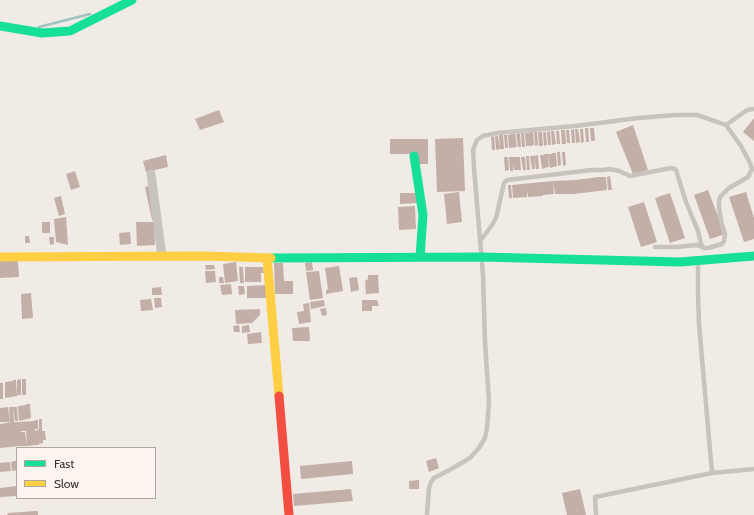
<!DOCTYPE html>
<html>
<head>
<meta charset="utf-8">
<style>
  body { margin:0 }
  #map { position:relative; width:754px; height:515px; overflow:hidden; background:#f0ebe5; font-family:Cabin,sans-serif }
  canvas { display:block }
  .legend { position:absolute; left:16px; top:447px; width:140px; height:52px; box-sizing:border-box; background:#fbf5ee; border:1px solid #aea6a0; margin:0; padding:5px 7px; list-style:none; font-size:12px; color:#3b302b }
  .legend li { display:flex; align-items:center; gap:8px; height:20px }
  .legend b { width:20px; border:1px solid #aea6a0 }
</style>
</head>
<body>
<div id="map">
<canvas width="754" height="515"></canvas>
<ul class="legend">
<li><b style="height:5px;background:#16e098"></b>Fast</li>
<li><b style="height:5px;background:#ffcf43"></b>Slow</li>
</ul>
</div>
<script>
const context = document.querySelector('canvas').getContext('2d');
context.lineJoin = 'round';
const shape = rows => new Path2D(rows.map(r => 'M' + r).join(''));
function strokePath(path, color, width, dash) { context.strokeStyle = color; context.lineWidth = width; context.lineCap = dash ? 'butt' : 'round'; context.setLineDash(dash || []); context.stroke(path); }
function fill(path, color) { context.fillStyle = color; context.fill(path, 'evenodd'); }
strokePath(shape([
  [39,27,90,14]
]), '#a1c2c1', 2.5);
fill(shape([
  [219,110,224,122,200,130,195,119],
  [754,118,754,141,743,132],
  [633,125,648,170,633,174,616,132],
  [585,128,588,128,589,142,586,142],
  [590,128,594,128,595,141,591,141],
  [574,129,575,143,572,143,571,130],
  [575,129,578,129,580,142,576,143],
  [580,129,583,129,584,142,581,143],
  [561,130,565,130,566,144,562,144],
  [566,130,569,130,570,143,567,143],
  [550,131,551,145,548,145,547,132],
  [551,131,554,131,556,144,552,145],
  [556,131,559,131,560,144,557,144],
  [529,132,533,132,534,145,530,146],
  [534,132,537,132,538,145,535,146],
  [538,132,542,132,543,146,539,146],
  [543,132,546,132,547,145,544,146],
  [520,133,521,147,518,147,516,134],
  [521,133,524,133,525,147,522,147],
  [525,133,529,133,530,146,526,146],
  [512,134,515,134,517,147,509,148,508,135],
  [499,135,503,135,504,149,500,149],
  [504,135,507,135,508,148,505,148],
  [494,136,495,150,492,150,491,137],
  [495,136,498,136,500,149,496,150],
  [463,138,465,191,437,192,435,139],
  [390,139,428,139,428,164,418,164,418,154,390,154],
  [557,152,560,152,561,165,558,166],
  [562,152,565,152,566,165,563,166],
  [552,153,556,153,557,166,550,168,548,154,552,154],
  [544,154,548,154,549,167,545,168],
  [166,155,168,167,146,172,143,161],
  [538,155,539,169,536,169,534,156],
  [540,155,544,155,545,168,542,169],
  [526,156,529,156,530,170,527,170],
  [530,156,534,156,535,169,532,169],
  [504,157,508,157,509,170,505,171],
  [509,157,520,157,521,170,514,170,513,165,513,171,510,171],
  [521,157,525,157,526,170,523,170],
  [75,171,80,187,71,190,66,174],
  [610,176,612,190,608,190,607,177],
  [599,177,606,177,607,190,574,194,555,194,553,181,576,180,577,185,576,180],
  [553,181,554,194,543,195,542,182],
  [542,182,543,196,528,197,527,190,527,197,513,198,512,185],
  [508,185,511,185,512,198,509,198],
  [149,186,156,219,152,220,145,187],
  [708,190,725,234,710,239,694,195],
  [459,192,462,222,447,224,444,194],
  [746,192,754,218,754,239,744,242,729,197],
  [400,193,417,193,417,203,400,204],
  [670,193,685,238,670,243,655,198],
  [61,196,65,214,59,216,54,198],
  [644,202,657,242,641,247,628,207],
  [415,206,416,229,399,230,398,207],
  [66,217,68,245,56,242,54,219],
  [42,222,50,222,50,233,42,233],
  [136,222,154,222,155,245,137,246],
  [130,232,131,244,120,245,119,233],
  [25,236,29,236,30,243,25,243],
  [49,237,54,237,54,244,50,245],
  [18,260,19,277,0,278,0,261],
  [236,262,238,281,225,283,223,264],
  [312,262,313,270,306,271,305,263],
  [274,263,283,263,284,281,293,281,293,294,275,294],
  [205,265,214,265,215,269,206,270],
  [339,266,343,291,326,294,326,290,328,289,325,268],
  [239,267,243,267,244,283,240,283],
  [245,267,263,267,264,273,261,273,261,282,245,282],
  [205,271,215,271,216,282,206,283],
  [319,271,323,298,310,300,306,272],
  [368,275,378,275,379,293,366,294,365,281,368,279],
  [219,277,223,277,224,283,219,283],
  [357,277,359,290,351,292,349,278],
  [231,284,232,294,222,295,220,285],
  [266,285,266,298,247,298,247,286],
  [238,286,244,286,245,294,239,295],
  [161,287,162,295,152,295,152,288],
  [31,293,33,318,22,319,21,294],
  [154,298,161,298,162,307,155,308],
  [151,299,153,310,141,311,140,300],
  [324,300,325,306,311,309,310,302],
  [362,300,377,300,379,306,372,306,372,311,362,311],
  [309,303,311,322,299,324,297,312,304,311,303,304],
  [326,308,327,315,322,316,320,309],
  [260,309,260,315,252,323,236,324,235,310],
  [239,325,240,332,234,332,233,326],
  [249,325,250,332,242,333,242,326],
  [309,327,310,341,293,341,292,328],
  [261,332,262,343,248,344,247,334],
  [21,379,21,395,17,395,17,380],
  [22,379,26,379,26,395,22,395],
  [13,380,16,380,17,396,5,398,5,382,13,381],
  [0,383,3,383,3,399,0,399],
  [26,404,30,404,31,418,19,421,18,406,26,405],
  [8,407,10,422,0,422,0,408],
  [9,407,13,407,14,422,18,422,18,432,18,422,35,421,35,420,38,420,38,429,35,429,35,431,38,430,39,445,35,445,34,436,35,445,27,446,26,431,21,431,21,432,25,432,27,446,19,446,0,448,0,424,11,422,10,421],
  [13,407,17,407,18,421,15,421],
  [39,419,42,419,42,431,45,431,46,440,43,440,43,443,39,444,38,429,39,429],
  [436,458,439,468,429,472,426,461],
  [14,461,17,461,17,470,12,471,11,462],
  [352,461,353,474,301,479,300,466],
  [10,462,11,471,0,472,0,463],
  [419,480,419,489,409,489,409,481],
  [17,486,17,496,0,497,0,488],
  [351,489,353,501,294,506,293,494],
  [580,489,586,515,567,515,562,493],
  [35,511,38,511,38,515,7,515,8,513]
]), '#c3afa7');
strokePath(shape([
  [726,125,747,110,754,109],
  [481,240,492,225,496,218,504,183,507,180,592,170,603,170,610,169,619,171,630,176,671,168,675,169,676,170,686,202,698,231,701,244,704,248],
  [712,473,754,469],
  [427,515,429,488,431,482,434,478,453,468,470,458,479,448,485,438,487,428,489,402,485,342,483,275,474,168,473,150,477,140,483,136,497,133,575,126,638,118,675,115,697,115,706,118,726,125,741,146,750,163,752,169,748,177,729,188,720,197,719,202,719,208,722,225,725,234,724,241,722,244,708,248,704,248,697,245,676,247,655,247],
  [596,515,595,497,712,473,699,324,698,294,698,263]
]), '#c9c3be', 4.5);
strokePath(shape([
  [151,174,162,256]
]), '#c9c3be', 9);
strokePath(shape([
  [0,26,42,33,70,31,132,0],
  [414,156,423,215,420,257],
  [271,258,482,257,680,262,754,256]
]), '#16e098', 9);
strokePath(shape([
  [0,257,205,256,271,258],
  [267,258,279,396]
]), '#ffcf43', 9);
strokePath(shape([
  [279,396,289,515]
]), '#f24e42', 9);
</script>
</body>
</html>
